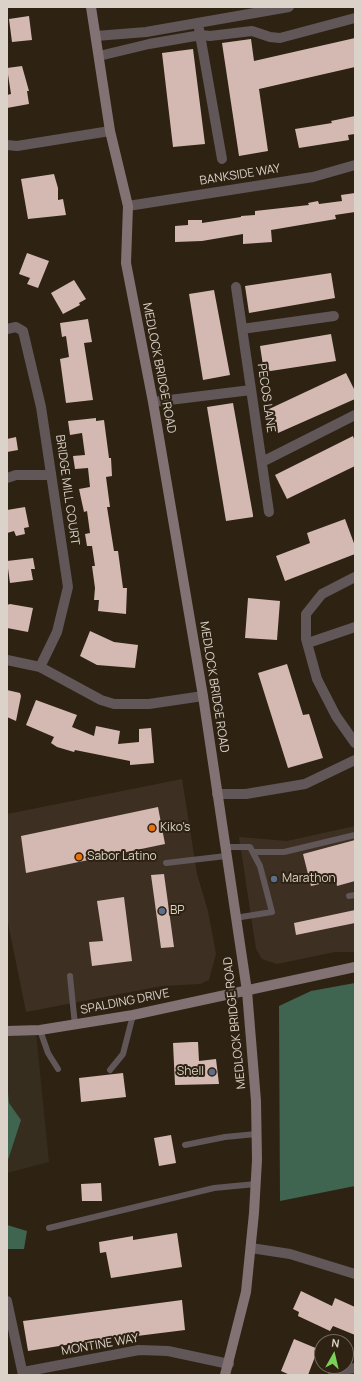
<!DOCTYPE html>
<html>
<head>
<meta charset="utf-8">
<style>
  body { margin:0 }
  #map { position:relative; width:362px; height:1382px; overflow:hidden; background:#2e2213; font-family:Manrope,sans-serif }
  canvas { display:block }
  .frame { position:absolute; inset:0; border:8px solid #dbd3c9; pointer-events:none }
  .north { position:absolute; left:314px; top:1334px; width:40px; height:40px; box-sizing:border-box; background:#2e2213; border:1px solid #73695c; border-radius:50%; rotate:8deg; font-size:11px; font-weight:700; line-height:16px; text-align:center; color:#dbd3c9 }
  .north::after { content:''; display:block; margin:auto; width:14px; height:18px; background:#79d158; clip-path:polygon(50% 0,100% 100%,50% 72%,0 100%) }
</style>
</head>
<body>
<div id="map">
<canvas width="362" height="1382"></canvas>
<div class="frame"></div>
<div class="north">N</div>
</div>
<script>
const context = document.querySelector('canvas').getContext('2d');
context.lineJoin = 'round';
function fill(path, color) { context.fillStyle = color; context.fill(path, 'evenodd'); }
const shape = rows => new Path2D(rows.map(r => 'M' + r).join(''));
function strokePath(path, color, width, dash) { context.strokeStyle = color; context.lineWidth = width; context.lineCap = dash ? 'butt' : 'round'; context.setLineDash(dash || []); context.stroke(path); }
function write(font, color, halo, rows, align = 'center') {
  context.font = font + ' Manrope,sans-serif'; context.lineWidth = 4; context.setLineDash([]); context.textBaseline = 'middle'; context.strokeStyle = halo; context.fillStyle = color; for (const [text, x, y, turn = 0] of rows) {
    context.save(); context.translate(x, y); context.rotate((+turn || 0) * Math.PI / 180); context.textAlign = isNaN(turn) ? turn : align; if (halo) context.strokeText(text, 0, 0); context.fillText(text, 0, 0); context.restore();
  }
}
fill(shape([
  [182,779,197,874,208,911,216,954,209,980,200,984,162,986,26,1012,7,918,7,814],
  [355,826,355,952,335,952,277,964,262,959,256,949,239,837,287,841]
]), '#3d3022');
fill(shape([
  [36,1032,49,1162,7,1173,7,1033]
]), '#372d1e');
fill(shape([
  [355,983,355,1186,280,1201,279,1006,311,991],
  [7,1083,9,1103,21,1120,7,1163],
  [7,1225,27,1231,24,1249,7,1249]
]), '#3f644f');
fill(shape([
  [29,16,32,40,12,42,9,19],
  [355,38,355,67,259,89,268,151,239,156,222,43,251,39,254,61],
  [193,49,205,144,173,147,162,53],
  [22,66,29,91,27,91,29,104,7,108,7,95,11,94,7,68],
  [355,116,355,134,348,135,349,140,299,148,295,129,332,123,331,121],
  [54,174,58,188,58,200,63,199,66,215,28,219,21,179],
  [355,193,355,212,335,215,336,219,271,230,272,242,243,244,243,234,202,241,175,242,175,226,188,225,188,220,202,220,202,223,241,217,241,216,255,215,255,211,309,205,308,203,318,201,319,204,342,201,341,195],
  [27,253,49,261,38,288,27,284,30,278,19,274],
  [331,273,335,298,249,313,245,286],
  [74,280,86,299,79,303,80,305,63,314,51,293],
  [214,290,230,375,203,380,189,294],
  [88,319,92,342,84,343,93,400,66,403,60,359,69,357,66,336,62,337,60,323],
  [331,334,336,361,264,372,260,346],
  [346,373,355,391,355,399,278,433,267,410],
  [233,403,253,515,253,517,226,521,207,407],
  [96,418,96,421,104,420,109,458,111,458,112,476,106,477,110,507,107,507,114,551,118,551,123,588,127,588,126,614,98,611,99,600,94,600,95,588,92,566,95,566,92,546,87,546,85,534,90,533,87,511,84,512,79,489,90,487,88,468,75,469,73,456,85,455,82,433,70,435,68,421],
  [353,436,355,442,355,466,287,499,275,475],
  [16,437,18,450,7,452,7,439],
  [25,507,29,527,24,528,25,534,16,536,14,531,7,533,7,510],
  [345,519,355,546,355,554,285,581,276,556,310,543,307,533],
  [33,558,35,569,31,569,33,580,10,583,7,561],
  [248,598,280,601,277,640,245,638],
  [10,604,33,608,28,632,7,628,7,605],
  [90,631,114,642,138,645,135,668,97,665,80,656],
  [287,664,303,715,309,714,323,758,288,768,258,673],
  [7,690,20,693,21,696,16,721,7,717],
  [36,700,77,715,72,727,94,736,96,726,120,731,118,744,139,742,139,729,151,728,154,763,130,765,130,761,75,750,74,752,57,747,51,743,54,737,26,725],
  [158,807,165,844,26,873,21,836],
  [355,840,355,881,337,886,336,880,311,886,303,854],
  [164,874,174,947,161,948,151,875],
  [124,897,132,961,92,966,89,942,103,941,97,901],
  [355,910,355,923,296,935,294,923],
  [192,1042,198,1042,199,1061,216,1059,219,1084,175,1085,173,1043],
  [123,1073,126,1097,81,1102,79,1078],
  [171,1135,176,1163,159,1166,154,1138],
  [101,1183,102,1201,82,1201,81,1184],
  [177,1233,182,1267,111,1278,106,1252,100,1253,99,1242,133,1236,133,1240],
  [301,1291,332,1306,335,1298,355,1307,355,1335,333,1326,330,1331,298,1316,299,1312,293,1309],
  [182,1300,185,1330,97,1341,97,1340,28,1351,23,1321],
  [294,1339,318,1349,308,1375,290,1375,281,1371]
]), '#d4b9b3');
strokePath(shape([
  [225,847,250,847,260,866,272,912,235,918],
  [253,852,284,852,355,835],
  [166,863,226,856],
  [349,896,355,895],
  [70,976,75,1025],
  [40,1030,48,1053,58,1069],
  [110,1070,123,1054,133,1015],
  [185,1145,225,1137,256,1134],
  [49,1228,214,1188,256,1184]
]), '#615658', 6);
strokePath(shape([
  [199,29,222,159],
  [96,36,146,32,289,7],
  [99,56,149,44,201,35,210,36,252,31,270,37,280,38,355,18],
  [7,145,17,146,110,131],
  [128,206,313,177,355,165],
  [236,287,269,512],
  [7,329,16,327,23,331,41,407,68,587,57,632,40,667],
  [242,329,334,316],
  [153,402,251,390],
  [262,462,355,415],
  [7,478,16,475,51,475],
  [355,577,322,594,306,614,306,639,317,679,336,716,355,743],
  [308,643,355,627],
  [7,660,40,667,101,700,114,704,149,704,203,696],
  [217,794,246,794,305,784,355,760],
  [251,1248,290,1254,355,1274],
  [7,1301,23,1375],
  [23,1372,139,1350,168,1351,229,1364],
  [333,1375,334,1371,355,1368]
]), '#615658', 10);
strokePath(shape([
  [91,7,110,131,128,206,126,263,153,402,203,696,247,991,256,1101,257,1160,254,1213,246,1292,225,1375],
  [7,1031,40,1030,133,1015,355,967]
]), '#837274', 10);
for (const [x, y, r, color] of [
  [152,828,4,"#e8710a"],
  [79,857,4,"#e8710a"],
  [274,879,4,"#5c6f8a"],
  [162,911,4,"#5c6f8a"],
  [212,1072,4,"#5c6f8a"]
]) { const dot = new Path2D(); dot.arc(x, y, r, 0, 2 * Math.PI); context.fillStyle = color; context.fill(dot); strokePath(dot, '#2e2213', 1.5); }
write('12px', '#dbd3c9', '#2e2213', [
  ["BANKSIDE WAY",240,175,-9],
  ["MEDLOCK BRIDGE ROAD",159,368,79],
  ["PECOS LANE",266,398,82],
  ["BRIDGE MILL COURT",67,490,82],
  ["MEDLOCK BRIDGE ROAD",214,687,81],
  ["SPALDING DRIVE",125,1002,-11],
  ["MEDLOCK BRIDGE ROAD",235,1023,-96],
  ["MONTINE WAY",100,1345,-10]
]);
write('12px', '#dbd3c9', '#2e2213', [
  ["Kiko's",160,828],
  ["Sabor Latino",87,857],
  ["Marathon",282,879],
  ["BP",170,911],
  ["Shell",204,1072,"right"]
], 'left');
</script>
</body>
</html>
